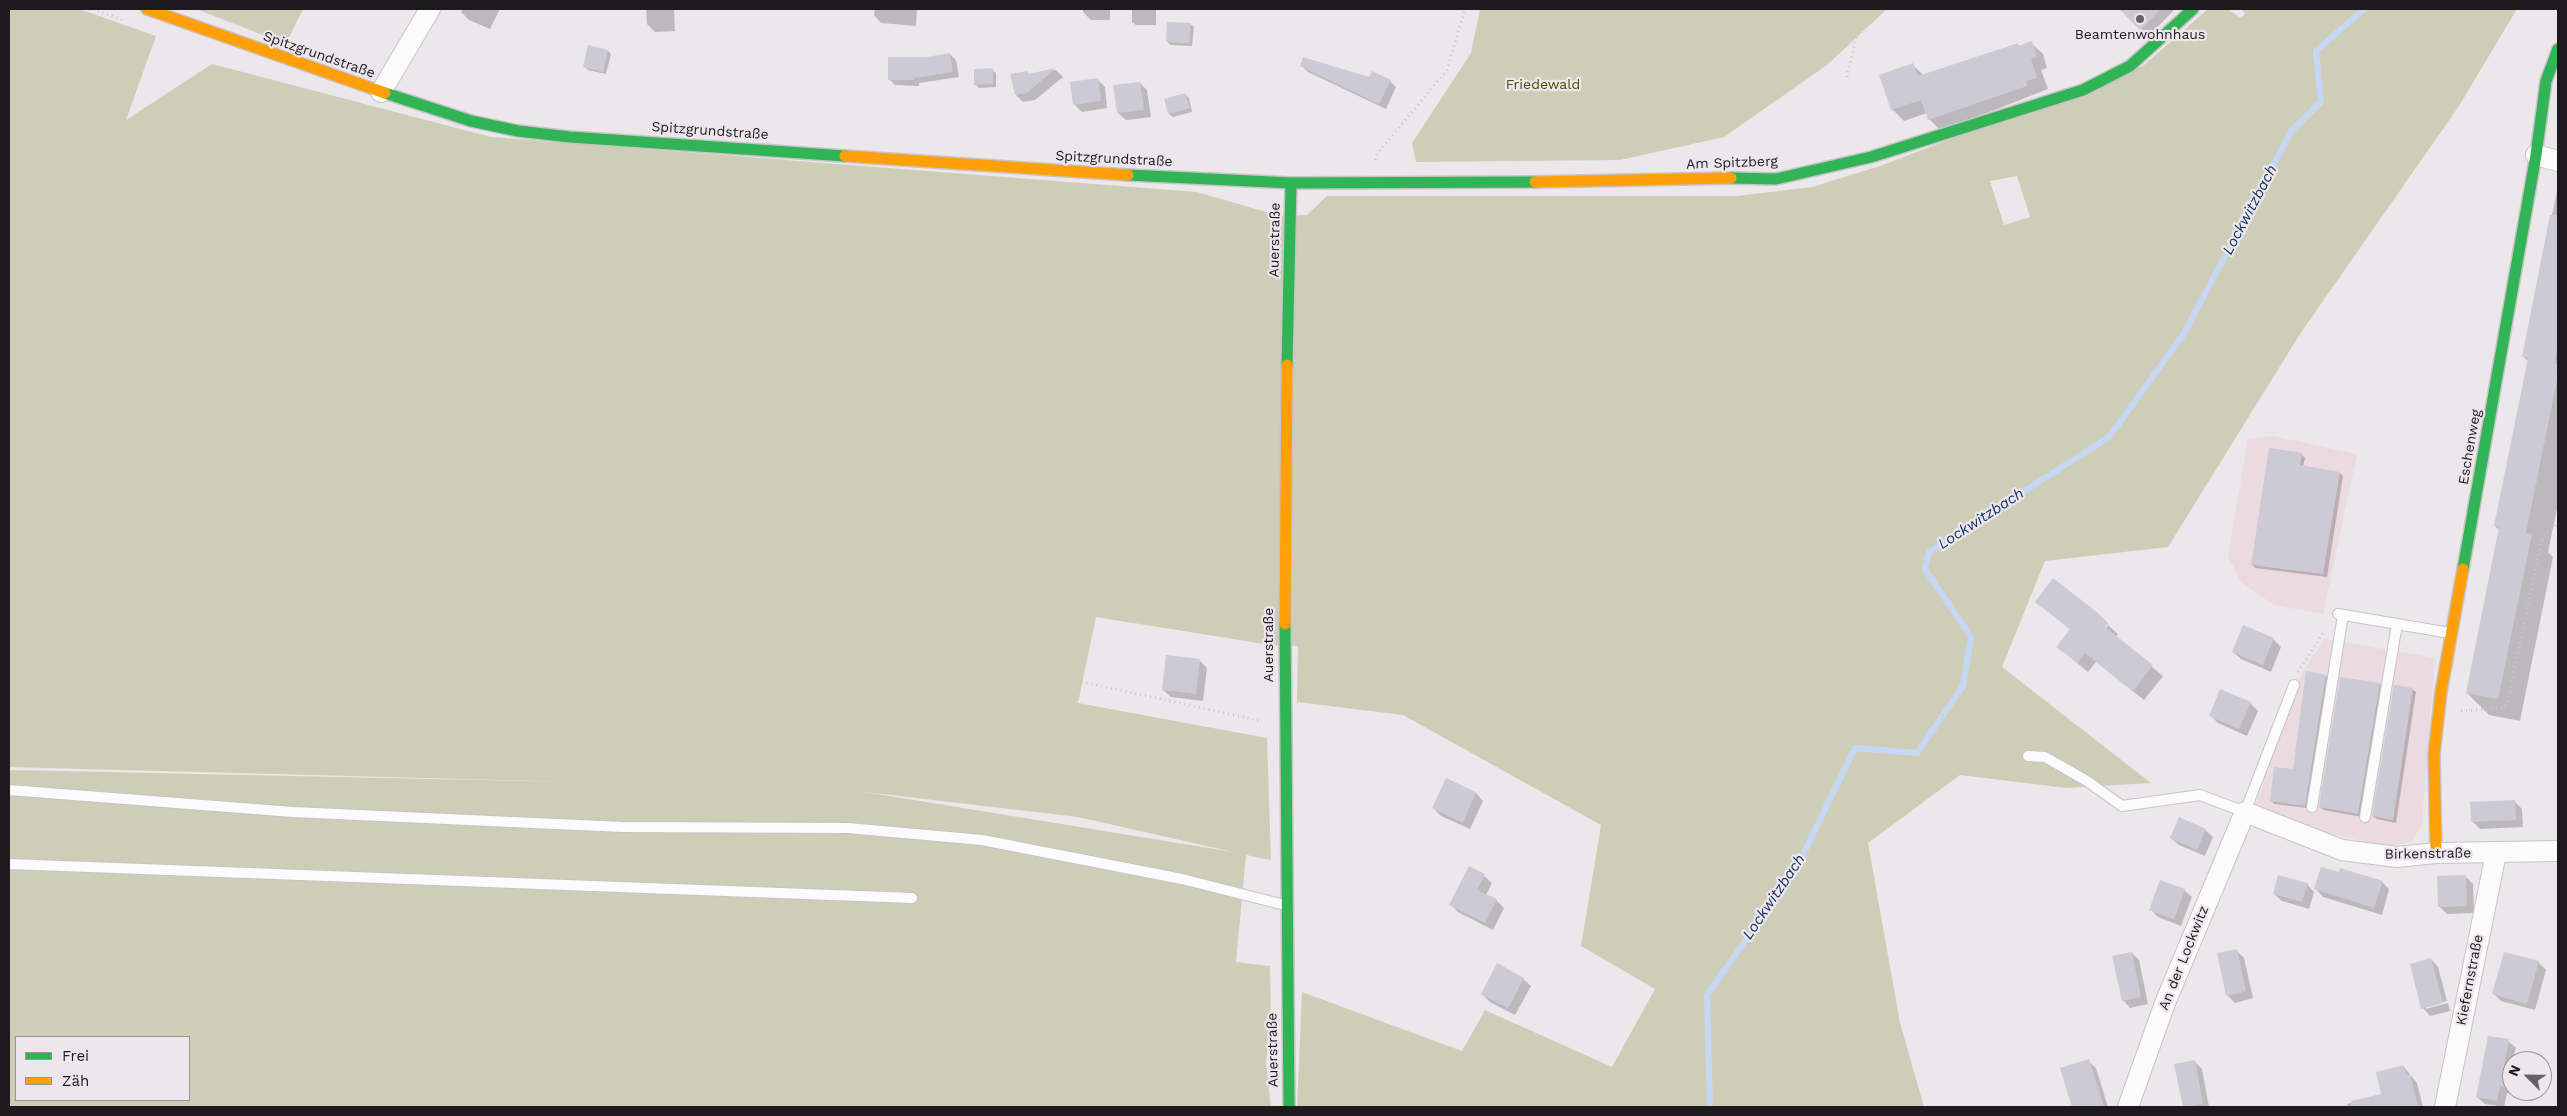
<!DOCTYPE html>
<html>
<head>
<meta charset="utf-8">
<style>
  body { margin:0 }
  #map { position:relative; width:2567px; height:1116px; overflow:hidden; background:#ece7eb; font-family:"Work Sans",sans-serif }
  canvas { display:block }
  .frame { position:absolute; inset:0; border:10px solid #1c1a1c; pointer-events:none }
  .legend { position:absolute; left:15px; top:1036px; width:175px; height:65px; box-sizing:border-box; background:#ede6ec; border:1px solid #999499; margin:0; padding:6px 9px; list-style:none; font-size:15px; color:#1c1a1c }
  .legend li { display:flex; align-items:center; gap:10px; height:25px }
  .legend b { width:25px; border:1px solid #999499 }
  .north { position:absolute; left:2502px; top:1051px; width:50px; height:50px; box-sizing:border-box; background:#ede6ec; border:1px solid #999499; border-radius:50%; rotate:293deg; font-size:14px; font-weight:700; line-height:20px; text-align:center; color:#1c1a1c }
  .north::after { content:''; display:block; margin:auto; width:18px; height:22px; background:#656264; clip-path:polygon(50% 0,100% 100%,50% 72%,0 100%) }
</style>
</head>
<body>
<div id="map">
<canvas width="2567" height="1116"></canvas>
<div class="frame"></div>
<ul class="legend">
<li><b style="height:6px;background:#30b455"></b>Frei</li>
<li><b style="height:6px;background:#ff9f0a"></b>Zäh</li>
</ul>
<div class="north">N</div>
</div>
<script>
const context = document.querySelector('canvas').getContext('2d');
context.lineJoin = 'round';
function fill(path, color) { context.fillStyle = color; context.fill(path, 'evenodd'); }
const shape = rows => new Path2D(rows.map(r => 'M' + r).join(''));
function strokePath(path, color, width, dash) { context.strokeStyle = color; context.lineWidth = width; context.lineCap = dash ? 'butt' : 'round'; context.setLineDash(dash || []); context.stroke(path); }
function write(font, color, halo, rows, align = 'center') {
  context.font = font + ' "Work Sans",sans-serif'; context.lineWidth = 4.5; context.setLineDash([]); context.textBaseline = 'middle'; context.strokeStyle = halo; context.fillStyle = color; for (const [text, x, y, turn = 0] of rows) {
    context.save(); context.translate(x, y); context.rotate((+turn || 0) * Math.PI / 180); context.textAlign = isNaN(turn) ? turn : align; if (halo) context.strokeText(text, 0, 0); context.fillText(text, 0, 0); context.restore();
  }
}
fill(shape([
  [2273,436,2357,454,2323,614,2274,605,2241,582,2228,556,2248,439],
  [2325,639,2435,658,2422,825,2412,841,2391,847,2348,838,2296,824,2256,804,2303,670]
]), '#ebdadf');
fill(shape([
  [9,9,79,9,156,36,126,120,212,64,491,137,1197,192,1280,216,1307,215,1327,196,1737,196,1812,187,1880,166,2143,66,2208,9,2227,9,2241,18,2245,14,2242,9,2517,9,2459,106,2300,334,2168,547,2045,561,2002,667,2151,783,2066,788,1960,775,1868,843,1900,1023,1924,1107,1297,1107,1302,992,1462,1051,1485,1010,1612,1067,1655,989,1581,946,1601,825,1403,715,1297,702,1298,646,1271,645,1096,617,1078,703,1267,738,1271,860,1246,855,1236,962,1270,966,1271,1020,1266,1062,1271,1107,9,1107,9,770,574,782,9,767],
  [2017,176,2030,217,2004,225,1990,181],
  [865,792,1078,817,1233,852],
  [16,1037,189,1037,189,1100,16,1100],
  [196,9,303,9,286,44],
  [1480,9,1887,9,1827,65,1724,137,1620,160,1416,162,1412,143,1471,53]
]), '#ceceb8');
fill(shape([
  [463,9,500,9,490,29,469,20,461,12],
  [646,9,674,9,675,31,655,32,647,24],
  [875,9,917,9,916,26,881,23,874,15],
  [1083,9,1110,9,1110,20,1091,20,1083,12],
  [1132,9,1156,9,1156,25,1136,25,1132,22],
  [2121,9,2175,9,2149,36],
  [1190,24,1194,27,1192,46,1170,45,1167,41],
  [2031,43,2043,54,2047,68,2041,70,2048,89,1941,131,1929,119,1927,113,1904,121,1892,109,1913,65,1923,75,2018,45,2020,46],
  [608,51,611,54,606,74,588,70,584,66],
  [950,54,956,60,959,77,919,83,919,86,895,85,889,79,927,59],
  [1302,66,1390,81,1396,87,1386,109,1308,72],
  [992,70,996,73,996,87,979,88,975,84],
  [1056,70,1063,77,1035,100,1023,102,1016,95,1027,72,1030,75],
  [1098,80,1105,87,1107,108,1082,112,1074,104],
  [1140,83,1147,90,1151,117,1126,120,1118,113],
  [1185,94,1189,98,1192,112,1173,117,1169,114,1165,100],
  [2557,191,2558,504,2548,552,2553,557,2520,721,2489,715,2467,693,2500,531,2495,526,2528,361,2523,356],
  [2301,454,2305,458,2303,467,2340,473,2343,476,2327,577,2255,568,2252,564],
  [2037,602,2102,633,2108,625,2118,634,2116,637,2163,676,2144,700,2096,662,2088,672,2058,647,2071,630],
  [2273,639,2281,647,2271,672,2241,659,2233,652],
  [1199,660,1207,668,1203,701,1171,697,1163,690],
  [2326,676,2329,679,2308,808,2274,804,2271,800,2294,771],
  [2380,684,2383,687,2362,817,2324,810,2320,807],
  [2412,689,2416,692,2396,823,2377,819,2373,816],
  [2250,703,2258,711,2247,736,2218,723,2210,715],
  [1446,780,1476,793,1483,801,1470,829,1441,816,1433,808],
  [2514,801,2522,809,2523,827,2480,829,2472,821],
  [2205,830,2213,837,2205,856,2179,845,2171,838],
  [1484,876,1492,883,1486,895,1496,900,1504,908,1493,930,1458,912,1451,905],
  [2465,876,2473,884,2474,913,2447,914,2440,907],
  [2382,882,2389,889,2382,915,2323,897,2316,889],
  [2307,884,2314,892,2309,909,2282,901,2274,894],
  [2184,890,2192,897,2181,926,2158,917,2150,909],
  [2236,950,2244,958,2253,998,2235,1003,2227,995],
  [2132,953,2139,960,2148,1004,2130,1008,2123,1000],
  [2431,959,2438,967,2447,1001,2426,1006,2426,1009,2448,1003,2450,1011,2430,1016,2423,1008],
  [2538,962,2546,970,2535,1010,2501,1001,2494,994],
  [1523,979,1531,986,1515,1015,1490,1002,1482,994],
  [2508,1041,2516,1048,2512,1061,2512,1091,2529,1091,2528,1097,2507,1093,2504,1107,2485,1104,2477,1097],
  [2088,1061,2096,1068,2108,1107,2073,1107,2061,1069],
  [2194,1061,2202,1069,2209,1107,2184,1107,2176,1065],
  [2404,1067,2417,1083,2423,1107,2348,1107,2347,1104,2383,1094]
]), '#0003');
strokePath(shape([
  [1710,1107,1707,995,1796,869,1855,748,1917,753,1963,686,1971,637,1925,569,1929,552,2109,437,2183,335,2292,130,2321,102,2316,51,2364,9]
]), '#c6d7f3', 6);
fill(shape([
  [2119,9,2161,9,2140,30],
  [1167,22,1191,23,1189,43,1166,42],
  [2032,41,2037,57,2031,59,2037,78,2026,81,2027,86,1928,120,1921,100,1891,110,1879,75,1913,63,1918,76,2018,43,2018,46],
  [588,45,608,50,603,72,583,67],
  [950,53,953,72,914,78,914,80,888,80,888,57,927,57],
  [1303,57,1369,77,1372,71,1391,80,1379,104,1300,66],
  [993,68,993,84,974,85,974,69],
  [1056,68,1027,93,1015,95,1010,74,1028,71,1028,74],
  [1098,78,1101,101,1073,105,1070,82],
  [1140,82,1144,110,1117,113,1113,85],
  [1185,93,1190,108,1168,114,1164,99],
  [2550,215,2558,215,2558,344,2554,363,2558,364,2558,375,2526,533,2532,534,2498,699,2466,693,2499,527,2494,526,2528,358,2522,357],
  [2269,448,2302,453,2300,465,2340,472,2323,574,2251,565],
  [2053,578,2098,613,2108,623,2105,627,2153,665,2133,691,2085,653,2078,663,2056,647,2070,629,2035,602],
  [2243,625,2274,638,2263,665,2232,652],
  [1166,655,1200,659,1196,694,1162,690],
  [2306,671,2326,675,2305,806,2270,801,2274,767,2293,769],
  [2340,677,2380,683,2358,814,2319,807],
  [2394,685,2413,688,2393,820,2372,816],
  [2220,689,2251,702,2239,729,2209,716],
  [1446,778,1476,792,1463,823,1432,808],
  [2515,800,2516,820,2471,822,2470,802],
  [2179,817,2206,829,2197,850,2170,838],
  [1469,866,1485,874,1477,890,1497,899,1485,923,1449,905],
  [2321,867,2339,872,2340,868,2383,881,2374,908,2314,889],
  [2278,875,2308,883,2302,902,2273,894],
  [2466,875,2467,906,2438,907,2437,876],
  [2160,880,2185,889,2174,919,2149,910],
  [2237,949,2246,991,2226,996,2217,953],
  [2132,952,2141,997,2122,1001,2112,956],
  [2504,952,2539,961,2527,1004,2492,994],
  [2431,958,2443,1003,2421,1009,2410,964],
  [1497,963,1524,978,1508,1008,1481,994],
  [2488,1036,2509,1039,2504,1066,2512,1068,2512,1088,2500,1086,2497,1101,2476,1097],
  [2089,1059,2104,1107,2072,1107,2060,1068],
  [2195,1060,2203,1104,2183,1107,2174,1064],
  [2404,1065,2406,1075,2410,1074,2418,1107,2351,1107,2351,1101,2381,1094,2376,1072]
]), '#cccad4');
const lane = shape([
  [2338,614,2450,633],
  [2028,756,2045,757,2087,781,2122,806,2200,795,2245,812,2294,685],
  [9,790,293,812,622,827,848,828,982,840,1182,879,1285,905],
  [2312,807,2343,615],
  [2365,817,2397,624],
  [9,864,912,898]
]);
const street = shape([
  [381,92,430,9],
  [2536,155,2558,161],
  [2128,1107,2165,1003,2245,812,2342,850,2397,857,2436,853,2558,851],
  [2445,1107,2496,853]
]);
const fast = shape([
  [385,93,471,121,518,131,570,137,845,156],
  [1128,175,1291,183,1535,182],
  [1731,178,1776,179,1871,157,2083,90,2130,66,2193,9],
  [1287,365,1291,183],
  [2463,569,2536,155,2546,81,2558,49],
  [1285,624,1289,1107]
]);
const slow = shape([
  [147,9,385,93],
  [845,156,1128,175],
  [1535,182,1731,178],
  [1285,624,1287,365],
  [2436,853,2434,754,2441,692,2463,569]
]);
strokePath(lane, '#c7c4c6', 12);
strokePath(street, '#c7c4c6', 22);
strokePath(fast, '#c7c4c6', 14);
strokePath(slow, '#c7c4c6', 14);
strokePath(shape([
  [93,9,125,21],
  [1847,77,1855,42,1867,9],
  [1376,160,1377,154,1447,70,1465,9],
  [1311,378,1412,350,1529,398,1700,485,1808,616,1905,679,1985,755,2014,756],
  [9,454,82,435,163,446,276,453,371,454,596,474,747,476,901,474,1020,496,1110,501,1208,518,1262,536],
  [9,618,398,641,659,650,1042,673,1261,721],
  [2298,672,2323,633],
  [2461,711,2504,708,2508,699,2542,539,2558,523],
  [1622,1107,1654,1045,1717,945,1783,833,1905,679]
]), '#c9c8c8', 3, [1, 4]);
strokePath(lane, '#fcfbfc', 10);
strokePath(street, '#fcfbfc', 20);
strokePath(fast, '#30b455', 11);
strokePath(slow, '#ff9f0a', 11);
for (const [x, y, r, color] of [
  [2140,19,5,"#656264"]
]) { const dot = new Path2D(); dot.arc(x, y, r, 0, 2 * Math.PI); context.fillStyle = color; context.fill(dot); strokePath(dot, '#ede6ec', 2); }
write('14px', '#1c1a1c', '#ede6ec', [
  ["Beamtenwohnhaus",2140,35]
]);
write('14px', '#1c1a1c', '#ede6ec', [
  ["Spitzgrundstraße",319,55,19],
  ["Spitzgrundstraße",710,131,4],
  ["Spitzgrundstraße",1114,159,3],
  ["Am Spitzberg",1732,163,-2],
  ["Auerstraße",1275,240,-89],
  ["Eschenweg",2470,447,-80],
  ["Auerstraße",1269,645,-90],
  ["Birkenstraße",2428,854,-1],
  ["An der Lockwitz",2184,958,-68],
  ["Kiefernstraße",2470,980,-79],
  ["Auerstraße",1273,1050,-91]
]);
write('14px', '#494d00', '#ede6ec', [
  ["Friedewald",1543,85]
]);
write('italic 15px', '#103261', '#ede6ec', [
  ["Lockwitzbach",2250,210,-62],
  ["Lockwitzbach",1981,519,-33],
  ["Lockwitzbach",1774,897,-56]
]);
</script>
</body>
</html>
